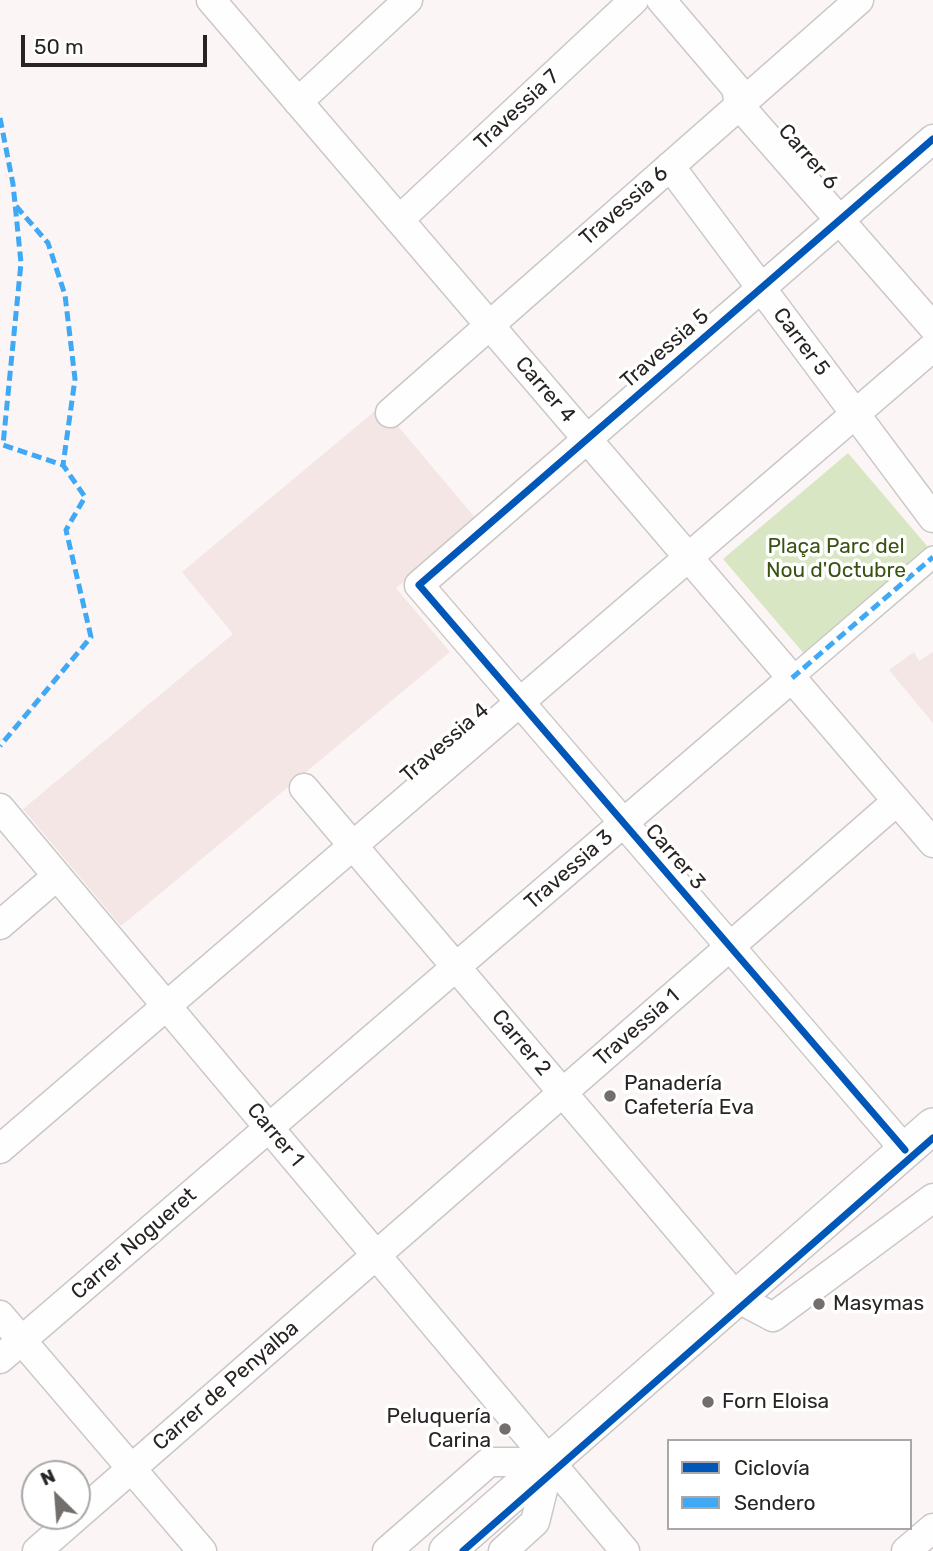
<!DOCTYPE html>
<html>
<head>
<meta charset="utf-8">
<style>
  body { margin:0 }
  #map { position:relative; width:933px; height:1551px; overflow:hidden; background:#fbf6f5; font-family:Rubik,sans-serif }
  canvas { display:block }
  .legend { position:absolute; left:667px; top:1439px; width:245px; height:91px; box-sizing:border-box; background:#fff; border:2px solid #a9a7a7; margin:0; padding:9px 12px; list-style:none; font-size:21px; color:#272422 }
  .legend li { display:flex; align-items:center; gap:14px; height:35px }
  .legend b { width:35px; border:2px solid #a9a7a7 }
  .north { position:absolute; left:21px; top:1460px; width:70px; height:70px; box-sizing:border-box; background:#fff; border:2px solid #a9a7a7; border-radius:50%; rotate:335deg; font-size:19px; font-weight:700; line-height:28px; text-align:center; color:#272422 }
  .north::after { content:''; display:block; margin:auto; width:24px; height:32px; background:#716e6c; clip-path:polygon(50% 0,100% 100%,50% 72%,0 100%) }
  .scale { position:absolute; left:21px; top:35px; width:186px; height:32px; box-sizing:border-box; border:4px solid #272422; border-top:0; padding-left:9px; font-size:21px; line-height:24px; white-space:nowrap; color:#272422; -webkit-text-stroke:5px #fff; paint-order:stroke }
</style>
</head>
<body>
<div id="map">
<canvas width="933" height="1551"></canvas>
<ul class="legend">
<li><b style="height:9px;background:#0057b8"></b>Ciclovía</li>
<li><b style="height:9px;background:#3fa9f5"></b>Sendero</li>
</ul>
<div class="north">N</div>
<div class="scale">50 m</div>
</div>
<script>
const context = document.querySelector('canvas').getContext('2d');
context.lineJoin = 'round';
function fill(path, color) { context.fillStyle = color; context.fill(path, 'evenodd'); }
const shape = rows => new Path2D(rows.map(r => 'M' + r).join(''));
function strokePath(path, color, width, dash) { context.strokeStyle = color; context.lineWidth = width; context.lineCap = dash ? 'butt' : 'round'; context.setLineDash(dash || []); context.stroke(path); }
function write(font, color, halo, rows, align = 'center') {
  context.font = font + ' Rubik,sans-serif'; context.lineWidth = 7; context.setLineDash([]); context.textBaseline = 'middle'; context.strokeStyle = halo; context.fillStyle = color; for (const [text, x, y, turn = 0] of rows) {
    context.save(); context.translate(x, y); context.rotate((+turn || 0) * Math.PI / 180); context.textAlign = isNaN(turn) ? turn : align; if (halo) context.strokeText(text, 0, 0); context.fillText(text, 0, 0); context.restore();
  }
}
fill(shape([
  [381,406,477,520,396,588,450,652,121,926,23,809,233,634,182,572],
  [914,652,919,661,933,652,933,723,889,670]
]), '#f3e6e4');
fill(shape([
  [848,453,933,553,933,573,818,670,723,559]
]), '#d8e6c4');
const pedestrian = shape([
  [792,678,933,557]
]);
const minor = shape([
  [211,0,933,843],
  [661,0,736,88,739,105,933,327],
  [298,102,408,0],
  [670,166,933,518],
  [399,220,634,0],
  [390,413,859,0],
  [304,788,737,1298,773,1317,933,1198],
  [0,808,625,1551],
  [0,925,57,876],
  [0,1149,933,347],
  [905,1150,419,585,933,139],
  [0,1315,202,1551],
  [0,1359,792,678],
  [77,1516,897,801],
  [37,1551,77,1516],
  [387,1551,489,1462,550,1462],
  [503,1551,535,1522,550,1462],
  [906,1551,933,1528]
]);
const tertiary = shape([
  [447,1551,933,1126]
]);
strokePath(pedestrian, '#cbc7c6', 24);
strokePath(minor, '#cbc7c6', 31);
strokePath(tertiary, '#cbc7c6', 38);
strokePath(pedestrian, '#fefefe', 21);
strokePath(minor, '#fefefe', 28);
strokePath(tertiary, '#fefefe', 35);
strokePath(shape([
  [0,118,13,184,21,263,3,445,63,465,85,497,66,530,91,637,0,746],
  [16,206,48,243,65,295,75,379,63,465],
  [792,678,933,557]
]), '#3fa9f5', 5, [10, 5]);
strokePath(shape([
  [905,1150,419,585,933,139],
  [463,1551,933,1138]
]), '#0057b8', 7);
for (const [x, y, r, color] of [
  [610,1096,7,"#716e6c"],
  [819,1304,7,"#716e6c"],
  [708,1402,7,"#716e6c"],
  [505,1429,7,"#716e6c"]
]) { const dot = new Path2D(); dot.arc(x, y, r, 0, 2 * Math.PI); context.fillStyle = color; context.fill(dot); strokePath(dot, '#fff', 2.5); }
write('21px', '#272422', '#fff', [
  ["Travessia 7",517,110,-43],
  ["Carrer 6",808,157,49],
  ["Travessia 6",624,206,-41],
  ["Carrer 5",801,342,53],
  ["Travessia 5",665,349,-41],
  ["Carrer 4",545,390,49],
  ["Travessia 4",445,743,-41],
  ["Carrer 3",675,857,49],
  ["Travessia 3",569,870,-41],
  ["Travessia 1",637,1028,-41],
  ["Carrer 2",521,1043,50],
  ["Carrer 1",275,1135,50],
  ["Carrer Nogueret",134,1244,-41],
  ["Carrer de Penyalba",226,1386,-41]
]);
write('21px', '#3a5312', '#fff', [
  ["Plaça Parc del",836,547],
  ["Nou d'Octubre",836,571]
]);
write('21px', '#272422', '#fff', [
  ["Panadería",624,1084],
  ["Cafetería Eva",624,1108],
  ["Masymas",833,1304],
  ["Forn Eloisa",722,1402],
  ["Peluquería",491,1417,"right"],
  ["Carina",491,1441,"right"]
], 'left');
</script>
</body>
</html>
